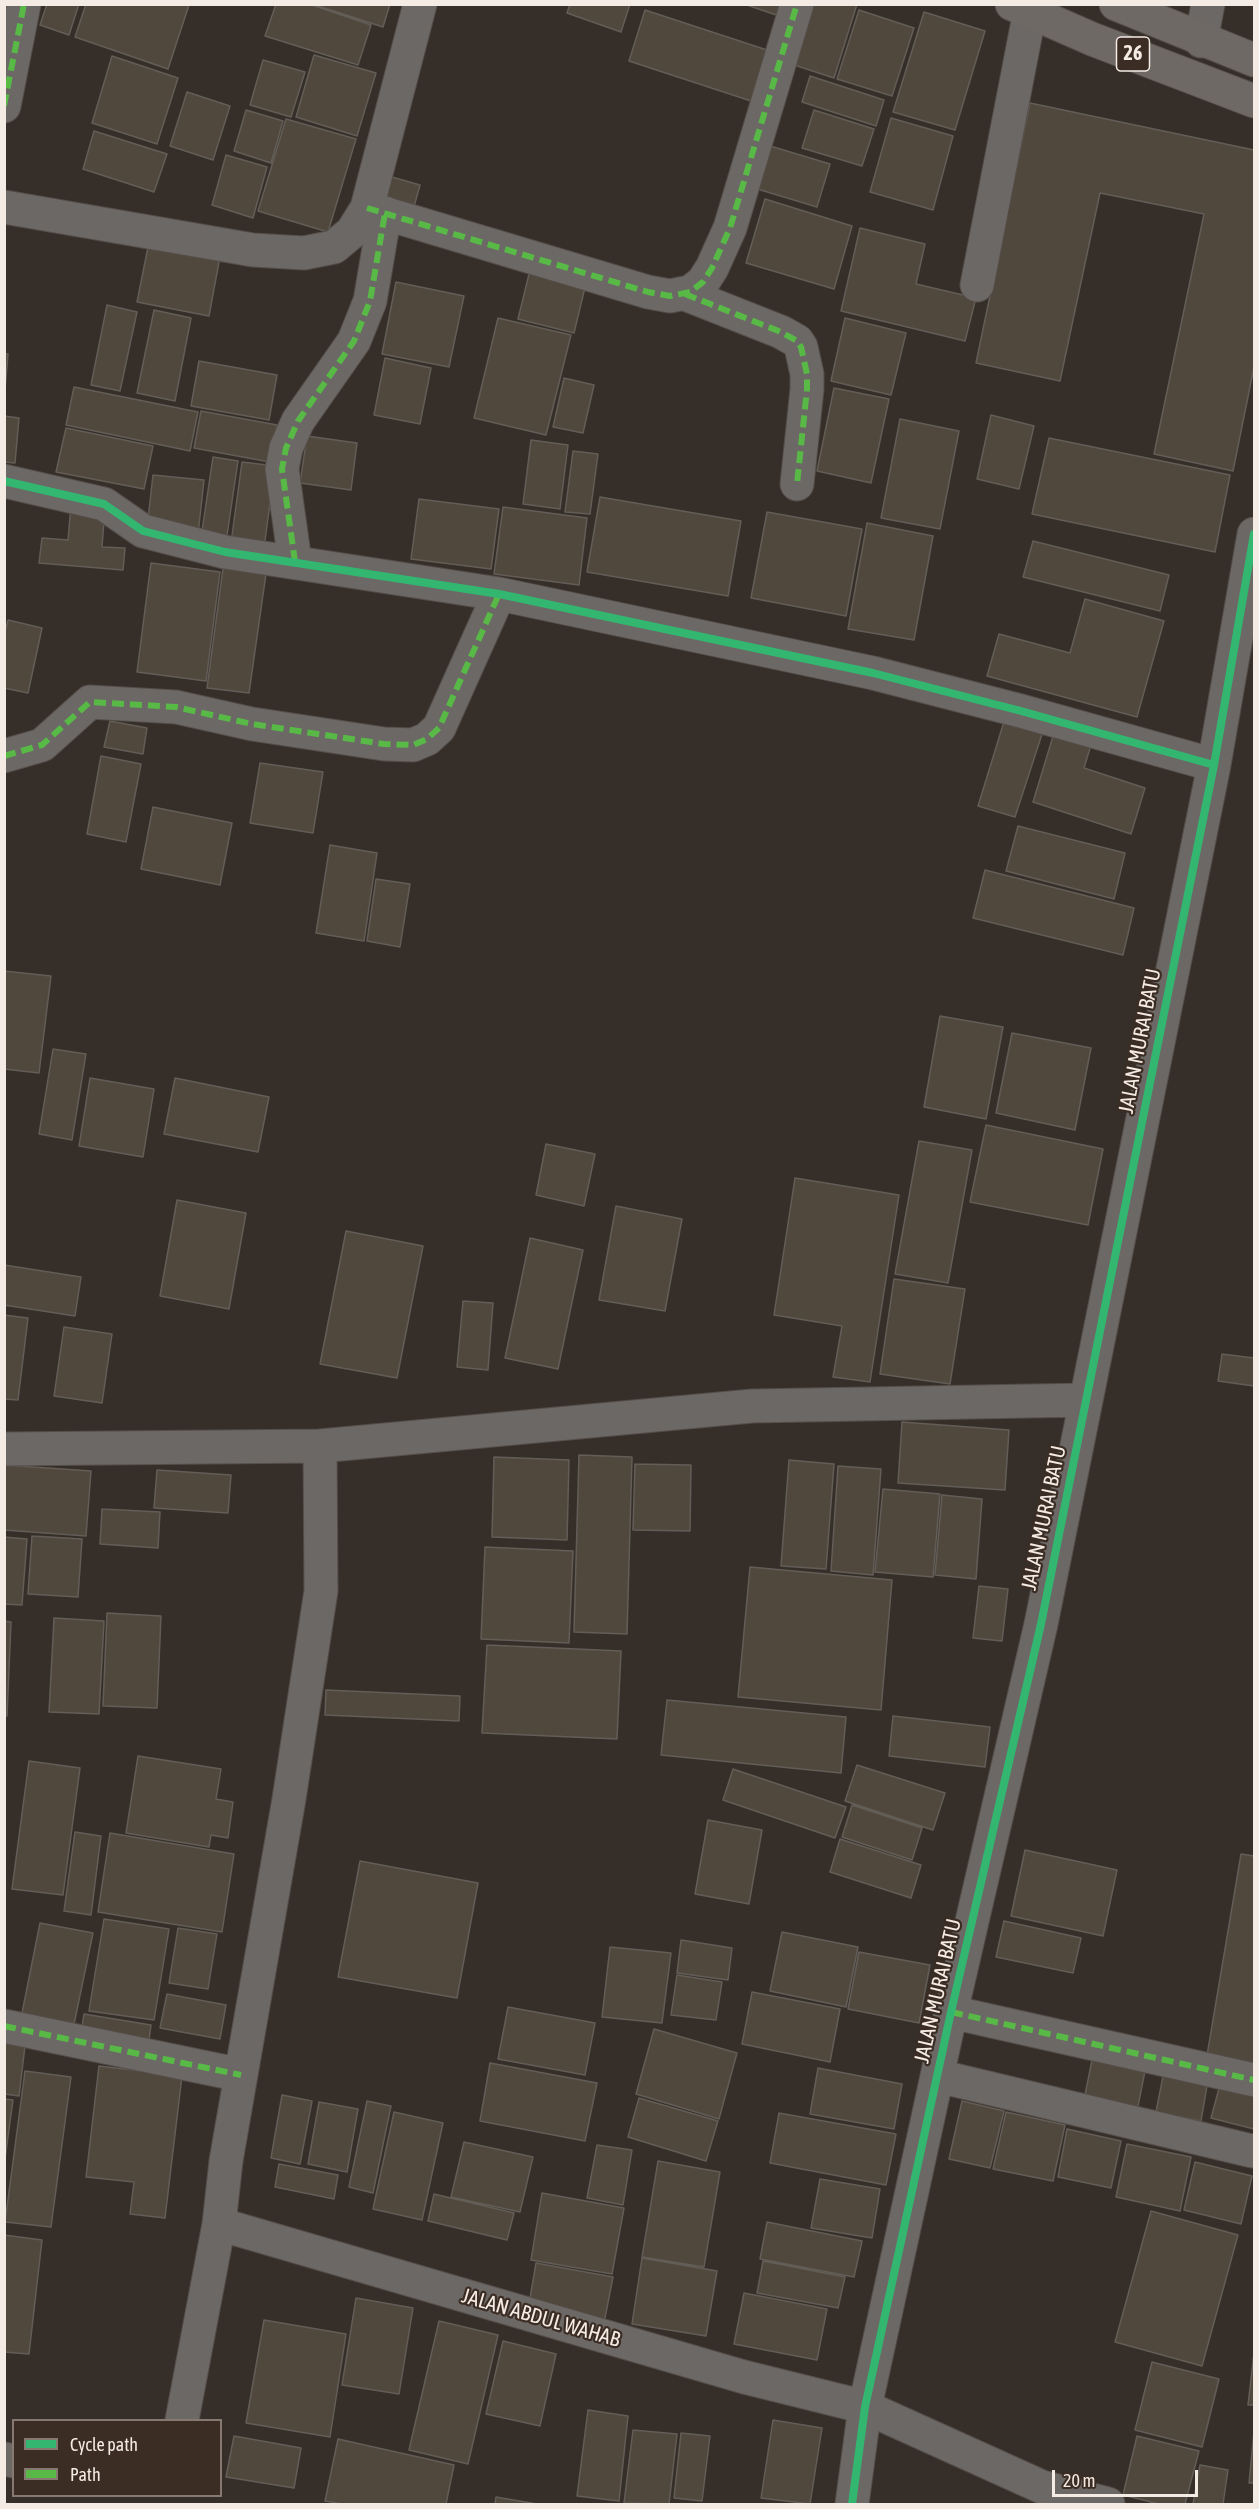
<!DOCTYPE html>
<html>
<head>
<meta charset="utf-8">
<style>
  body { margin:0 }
  #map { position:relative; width:1259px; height:2509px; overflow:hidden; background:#362e29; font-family:"Asap Condensed",sans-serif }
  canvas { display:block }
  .frame { position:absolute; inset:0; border:6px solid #f5ebe5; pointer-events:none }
  .legend { position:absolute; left:12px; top:2419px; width:210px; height:78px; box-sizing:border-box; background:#3b2d24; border:2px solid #857971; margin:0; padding:8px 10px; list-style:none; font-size:18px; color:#f5ebe5 }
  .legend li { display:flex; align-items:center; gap:12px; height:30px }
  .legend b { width:30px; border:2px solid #857971 }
  .scale { position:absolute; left:1052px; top:2470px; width:146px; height:27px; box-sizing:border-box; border:3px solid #f5ebe5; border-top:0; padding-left:8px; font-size:18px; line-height:21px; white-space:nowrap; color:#f5ebe5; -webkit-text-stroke:4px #3b2d24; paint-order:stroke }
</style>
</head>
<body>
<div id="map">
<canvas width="1259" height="2509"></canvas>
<div class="frame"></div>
<ul class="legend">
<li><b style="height:8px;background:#33b770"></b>Cycle path</li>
<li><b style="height:8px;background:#58b947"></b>Path</li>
</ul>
<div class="scale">20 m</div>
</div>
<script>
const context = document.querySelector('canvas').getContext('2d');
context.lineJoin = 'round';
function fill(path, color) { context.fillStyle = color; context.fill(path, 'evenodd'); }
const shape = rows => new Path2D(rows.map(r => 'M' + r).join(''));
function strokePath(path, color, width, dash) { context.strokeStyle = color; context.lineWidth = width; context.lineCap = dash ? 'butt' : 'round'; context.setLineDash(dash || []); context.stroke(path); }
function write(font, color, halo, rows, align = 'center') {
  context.font = font + ' "Asap Condensed",sans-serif'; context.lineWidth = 4.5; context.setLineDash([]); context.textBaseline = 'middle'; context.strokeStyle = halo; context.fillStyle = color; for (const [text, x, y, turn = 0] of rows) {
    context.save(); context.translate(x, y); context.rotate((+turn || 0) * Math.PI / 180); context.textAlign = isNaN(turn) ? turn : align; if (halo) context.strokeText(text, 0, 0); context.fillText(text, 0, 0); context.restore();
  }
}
const building = shape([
  [47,4,79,4,69,35,40,25,47,4],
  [86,4,189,5,168,69,75,37,86,4],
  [276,4,309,4,371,25,358,65,265,36,276,4],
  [312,4,390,4,383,27,312,4],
  [570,4,630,4,621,32,567,13,570,4],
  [744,4,783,4,779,16,744,4],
  [807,4,857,4,834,78,788,63,807,4],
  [645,10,767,50,751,101,629,61,645,10],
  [859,10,914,28,892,96,837,79,859,10],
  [924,12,985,31,955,130,893,112,924,12],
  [314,55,376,73,357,136,296,117,314,55],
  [112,56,178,78,157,144,92,123,112,56],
  [263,60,305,72,291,117,250,105,263,60],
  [810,76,884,100,876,126,802,102,810,76],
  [187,92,230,106,213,160,170,146,187,92],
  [1030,103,1254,150,1254,367,1233,471,1154,454,1204,214,1100,193,1060,381,976,363,1030,103],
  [246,110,283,121,271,163,234,151,246,110],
  [814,110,874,129,862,166,802,148,814,110],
  [891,118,953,136,933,210,870,192,891,118],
  [286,119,356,139,328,232,258,211,286,119],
  [94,131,167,154,154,192,83,169,94,131],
  [767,145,830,164,817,207,754,188,767,145],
  [226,155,267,167,253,218,212,205,226,155],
  [385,175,420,185,412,214,377,204,385,175],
  [765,199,852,226,834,289,746,263,765,199],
  [860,228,925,244,916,284,976,298,965,341,841,311,860,228],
  [150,237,221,251,209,316,137,302,150,237],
  [531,266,587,279,574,333,518,319,531,266],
  [396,282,464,296,449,367,382,354,396,282],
  [107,305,137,312,120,391,91,385,107,305],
  [154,310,191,318,175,401,137,393,154,310],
  [498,318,571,335,546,435,474,418,498,318],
  [845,318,906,333,891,395,831,381,845,318],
  [4,354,8,354,4,402,4,354],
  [385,358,431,368,420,424,374,415,385,358],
  [199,361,277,375,269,420,191,406,199,361],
  [564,378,594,385,583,433,553,427,564,378],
  [74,387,198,412,190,451,66,425,74,387],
  [834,388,889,399,871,483,817,471,834,388],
  [201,411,277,425,270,462,194,448,201,411],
  [991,415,1034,426,1019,489,977,479,991,415],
  [4,416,19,418,15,463,4,462,4,416],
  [900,419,959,431,940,529,881,518,900,419],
  [66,428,153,446,144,489,56,472,66,428],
  [307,436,357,443,351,490,300,483,307,436],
  [1049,438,1230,475,1215,552,1032,514,1049,438],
  [531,440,568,445,560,509,523,504,531,440],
  [573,451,598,454,590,514,565,512,573,451],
  [213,457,238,461,226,542,201,538,213,457],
  [242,462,275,466,264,548,231,543,242,462],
  [153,475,204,480,198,534,147,528,153,475],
  [600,497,741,521,728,596,587,572,600,497],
  [419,499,499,509,491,569,411,559,419,499],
  [71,505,105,508,102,547,125,548,123,570,39,563,42,538,68,540,71,505],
  [503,507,587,518,579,585,494,574,503,507],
  [767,512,862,529,846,616,751,598,767,512],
  [867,523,933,536,914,640,848,629,867,523],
  [1033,541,1169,575,1160,611,1023,577,1033,541],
  [224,561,267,567,249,693,207,688,224,561],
  [151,563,220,572,206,681,137,672,151,563],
  [1085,599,1164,621,1137,717,987,676,999,634,1070,653,1085,599],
  [8,620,42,628,28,693,4,688,4,637,8,620],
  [1006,715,1044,728,1015,817,978,806,1006,715],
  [110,721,147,728,143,754,104,747,110,721],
  [1054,733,1091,745,1084,768,1145,788,1131,834,1033,802,1054,733],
  [101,756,141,764,126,842,87,834,101,756],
  [260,763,323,772,313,833,250,823,260,763],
  [153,807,232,823,220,885,141,869,153,807],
  [1018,826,1125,853,1114,899,1006,871,1018,826],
  [330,845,377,853,364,941,316,933,330,845],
  [985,870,1134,908,1123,955,973,918,985,870],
  [376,879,410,884,400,947,367,941,376,879],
  [4,971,51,976,39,1073,4,1069,4,971],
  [940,1016,1003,1027,986,1119,924,1107,940,1016],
  [1012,1033,1091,1048,1075,1130,996,1113,1012,1033],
  [53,1049,86,1054,72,1140,39,1134,53,1049],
  [90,1078,154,1089,143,1157,79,1146,90,1078],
  [175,1078,269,1097,258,1152,164,1134,175,1078],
  [986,1125,1103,1149,1088,1225,970,1202,986,1125],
  [919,1141,972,1150,948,1283,895,1274,919,1141],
  [546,1144,595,1154,584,1206,536,1195,546,1144],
  [795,1178,899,1195,870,1382,833,1377,842,1326,774,1315,795,1178],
  [177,1200,246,1213,229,1309,160,1296,177,1200],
  [616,1206,682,1219,665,1311,599,1300,616,1206],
  [346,1231,423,1246,397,1378,320,1364,346,1231],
  [530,1238,583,1250,558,1369,505,1358,530,1238],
  [4,1265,81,1277,75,1316,4,1305,4,1265],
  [894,1279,965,1289,950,1384,880,1374,894,1279],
  [463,1301,493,1303,488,1370,457,1367,463,1301],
  [4,1315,28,1318,18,1400,4,1399,4,1315],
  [64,1327,112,1334,102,1403,54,1396,64,1327],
  [1222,1354,1254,1358,1254,1386,1218,1381,1222,1354],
  [902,1422,1009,1430,1005,1490,898,1483,902,1422],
  [579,1455,632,1457,627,1634,574,1632,579,1455],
  [494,1457,569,1460,567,1540,492,1537,494,1457],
  [789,1460,834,1464,826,1569,781,1566,789,1460],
  [635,1464,691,1465,690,1531,633,1530,635,1464],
  [4,1465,91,1471,86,1536,4,1530,4,1465],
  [838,1466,881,1469,873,1575,831,1571,838,1466],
  [157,1470,231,1475,228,1513,154,1508,157,1470],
  [883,1489,940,1494,933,1577,875,1572,883,1489],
  [942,1495,982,1499,976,1579,935,1575,942,1495],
  [102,1509,160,1512,158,1548,100,1544,102,1509],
  [32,1536,82,1539,78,1597,28,1594,32,1536],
  [4,1537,27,1539,22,1605,4,1604,4,1537],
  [485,1547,573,1551,569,1643,481,1639,485,1547],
  [750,1567,892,1580,881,1710,738,1697,750,1567],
  [979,1586,1008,1589,1002,1641,973,1638,979,1586],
  [107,1613,161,1616,157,1708,103,1706,107,1613],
  [54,1618,104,1621,99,1714,49,1712,54,1618],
  [4,1621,11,1622,7,1716,4,1716,4,1621],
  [487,1645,621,1651,617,1739,482,1733,487,1645],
  [326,1690,460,1696,459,1721,325,1715,326,1690],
  [667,1700,846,1717,841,1773,661,1755,667,1700],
  [893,1716,990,1727,985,1767,889,1756,893,1716],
  [138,1756,221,1769,216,1799,233,1802,228,1838,211,1835,209,1847,126,1833,138,1756],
  [29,1761,80,1768,63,1895,12,1889,29,1761],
  [857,1765,945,1793,933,1830,845,1801,857,1765],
  [733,1769,846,1807,835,1838,723,1800,733,1769],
  [852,1805,922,1828,912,1860,842,1837,852,1805],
  [708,1820,762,1830,749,1904,695,1894,708,1820],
  [75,1832,101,1836,91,1915,64,1911,75,1832],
  [110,1833,234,1854,222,1932,98,1912,110,1833],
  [840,1839,921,1865,911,1898,830,1872,840,1839],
  [1025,1850,1117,1870,1103,1936,1011,1916,1025,1850],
  [1241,1854,1254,1856,1254,2075,1205,2067,1241,1854],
  [360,1861,478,1883,457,1998,338,1977,360,1861],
  [104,1919,169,1929,154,2020,89,2011,104,1919],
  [1004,1921,1081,1938,1073,1973,996,1957,1004,1921],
  [40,1923,93,1933,73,2029,21,2018,40,1923],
  [178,1928,217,1934,208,1989,169,1983,178,1928],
  [782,1932,858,1947,846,2007,770,1991,782,1932],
  [681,1940,732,1948,728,1980,677,1973,681,1940],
  [610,1947,671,1953,662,2023,602,2017,610,1947],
  [859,1952,930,1965,919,2023,848,2009,859,1952],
  [677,1975,722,1982,716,2020,671,2015,677,1975],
  [752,1992,840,2009,830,2062,742,2044,752,1992],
  [167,1994,226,2005,220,2039,160,2028,167,1994],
  [508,2007,595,2023,585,2075,498,2059,508,2007],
  [84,2014,151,2025,148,2048,80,2038,84,2014],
  [654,2029,737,2053,719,2119,636,2094,654,2029],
  [4,2043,25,2046,19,2096,4,2094,4,2043],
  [1094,2050,1147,2061,1136,2116,1083,2105,1094,2050],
  [490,2063,597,2083,585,2141,480,2121,490,2063],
  [99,2066,182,2076,165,2218,130,2214,134,2182,86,2177,99,2066],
  [1165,2066,1209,2074,1201,2121,1156,2112,1165,2066],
  [818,2068,902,2084,894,2129,810,2114,818,2068],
  [25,2071,71,2077,51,2227,5,2222,25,2071],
  [1221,2081,1254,2090,1254,2129,1211,2118,1221,2081],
  [282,2095,312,2101,300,2164,271,2158,282,2095],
  [639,2098,718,2121,706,2161,628,2137,639,2098],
  [4,2099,13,2100,4,2166,4,2099],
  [367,2101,391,2106,373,2193,349,2187,367,2101],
  [962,2101,1004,2111,990,2168,949,2159,962,2101],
  [319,2102,358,2109,347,2172,308,2164,319,2102],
  [394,2112,443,2123,422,2220,373,2209,394,2112],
  [1006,2112,1065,2125,1053,2181,993,2169,1006,2112],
  [779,2113,896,2134,886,2185,770,2163,779,2113],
  [1067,2129,1121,2141,1111,2188,1058,2177,1067,2129],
  [464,2142,533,2157,520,2212,451,2197,464,2142],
  [1127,2144,1191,2157,1180,2211,1116,2197,1127,2144],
  [597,2145,632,2150,623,2205,587,2198,597,2145],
  [658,2161,720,2172,704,2267,642,2257,658,2161],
  [1195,2162,1252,2176,1241,2224,1184,2210,1195,2162],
  [279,2164,338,2175,334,2199,275,2187,279,2164],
  [820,2179,880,2189,872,2238,811,2228,820,2179],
  [542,2193,624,2208,612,2274,531,2260,542,2193],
  [434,2194,514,2213,507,2240,428,2221,434,2194],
  [1151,2211,1238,2235,1202,2366,1115,2342,1151,2211],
  [767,2222,862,2241,854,2277,760,2259,767,2222],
  [4,2235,42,2240,29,2354,4,2352,4,2235],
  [642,2258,717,2271,706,2336,632,2324,642,2258],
  [763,2261,845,2277,838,2308,757,2293,763,2261],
  [536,2263,613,2277,604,2323,528,2310,536,2263],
  [744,2293,827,2309,817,2360,734,2344,744,2293],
  [356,2298,413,2308,399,2394,342,2385,356,2298],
  [264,2320,346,2334,330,2437,246,2423,264,2320],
  [439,2321,498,2335,468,2464,409,2450,439,2321],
  [503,2341,556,2354,540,2426,486,2414,503,2341],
  [1254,2353,1254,2405,1248,2405,1254,2353],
  [1152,2362,1219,2379,1202,2447,1135,2430,1152,2362],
  [588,2410,628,2416,619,2501,577,2496,588,2410],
  [773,2420,822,2428,810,2504,761,2498,773,2420],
  [633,2430,677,2434,669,2504,624,2503,633,2430],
  [1254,2432,1254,2483,1249,2483,1254,2432],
  [681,2433,710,2436,702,2501,674,2498,681,2433],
  [234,2436,301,2448,294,2488,226,2477,234,2436],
  [1137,2436,1199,2451,1185,2504,1159,2504,1123,2495,1137,2436],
  [338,2439,454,2465,446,2504,343,2504,325,2501,338,2439],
  [1200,2465,1228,2470,1223,2504,1193,2504,1200,2465],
  [496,2497,537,2504,495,2504,496,2497]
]);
fill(building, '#51483d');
strokePath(building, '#635d58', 1.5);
const minor = shape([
  [1201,41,1208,4],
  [4,106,24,4],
  [4,207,253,250,304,253,334,247,352,232,367,208,420,4],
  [367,208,648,292,670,296,690,292,703,282,712,268,730,228,797,4],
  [977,285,1030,11],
  [685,294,781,332,797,341,801,347,807,374,807,389,797,484],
  [4,481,104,504,143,531,225,552,499,594,873,673,1021,711,1214,765],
  [295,562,282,469,286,448,298,421,354,341,370,301,385,213],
  [4,756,42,745,90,702,176,707,252,724,384,744,413,745,427,739,439,728,499,594],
  [4,1449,320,1446,752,1406,1086,1400],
  [951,2012,1254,2080],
  [4,2026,241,2075],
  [938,2076,1252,2151],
  [219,2224,744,2377,865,2407,1042,2487,1108,2504],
  [182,2420,219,2224,226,2161,289,1799,321,1591,320,1446],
  [4,2459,14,2461],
  [852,2504,865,2407,951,2012,1041,1624,1214,765,1254,534]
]);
const major = shape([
  [1012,4,1092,39,1254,101],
  [1116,4,1254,60]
]);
strokePath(minor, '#544d48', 35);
strokePath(major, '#544d48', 35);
strokePath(minor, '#6c6866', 33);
strokePath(major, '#6e6965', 33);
strokePath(shape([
  [4,106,24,4],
  [367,208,648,292,670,296,690,292,703,282,712,268,730,228,797,4],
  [685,294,781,332,797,341,801,347,807,374,807,389,797,484],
  [295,562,282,469,286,448,298,421,354,341,370,301,385,213],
  [4,756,42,745,90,702,176,707,252,724,384,744,413,745,427,739,439,728,499,594,495,594],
  [951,2012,1254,2080],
  [4,2026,241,2075]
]), '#58b947', 6, [12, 6]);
strokePath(shape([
  [4,481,104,504,143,531,225,552,499,594,873,673,1021,711,1214,765],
  [852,2504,865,2407,951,2012,1041,1624,1214,765,1254,534]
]), '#33b770', 8);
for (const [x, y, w] of [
  [1133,54,33]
]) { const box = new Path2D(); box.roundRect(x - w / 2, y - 17, w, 34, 4.5); context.fillStyle = '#3b2d24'; context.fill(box); strokePath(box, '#f5ebe5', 1.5); }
write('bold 20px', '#f5ebe5', null, [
  ["26",1133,54]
]);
write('21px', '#f5ebe5', '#3b2d24', [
  ["JALAN MURAI BATU",1140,1041,-79],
  ["JALAN MURAI BATU",1044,1518,-78],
  ["JALAN MURAI BATU",938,1991,-77],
  ["JALAN ABDUL WAHAB",541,2318,16]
]);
</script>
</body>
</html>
